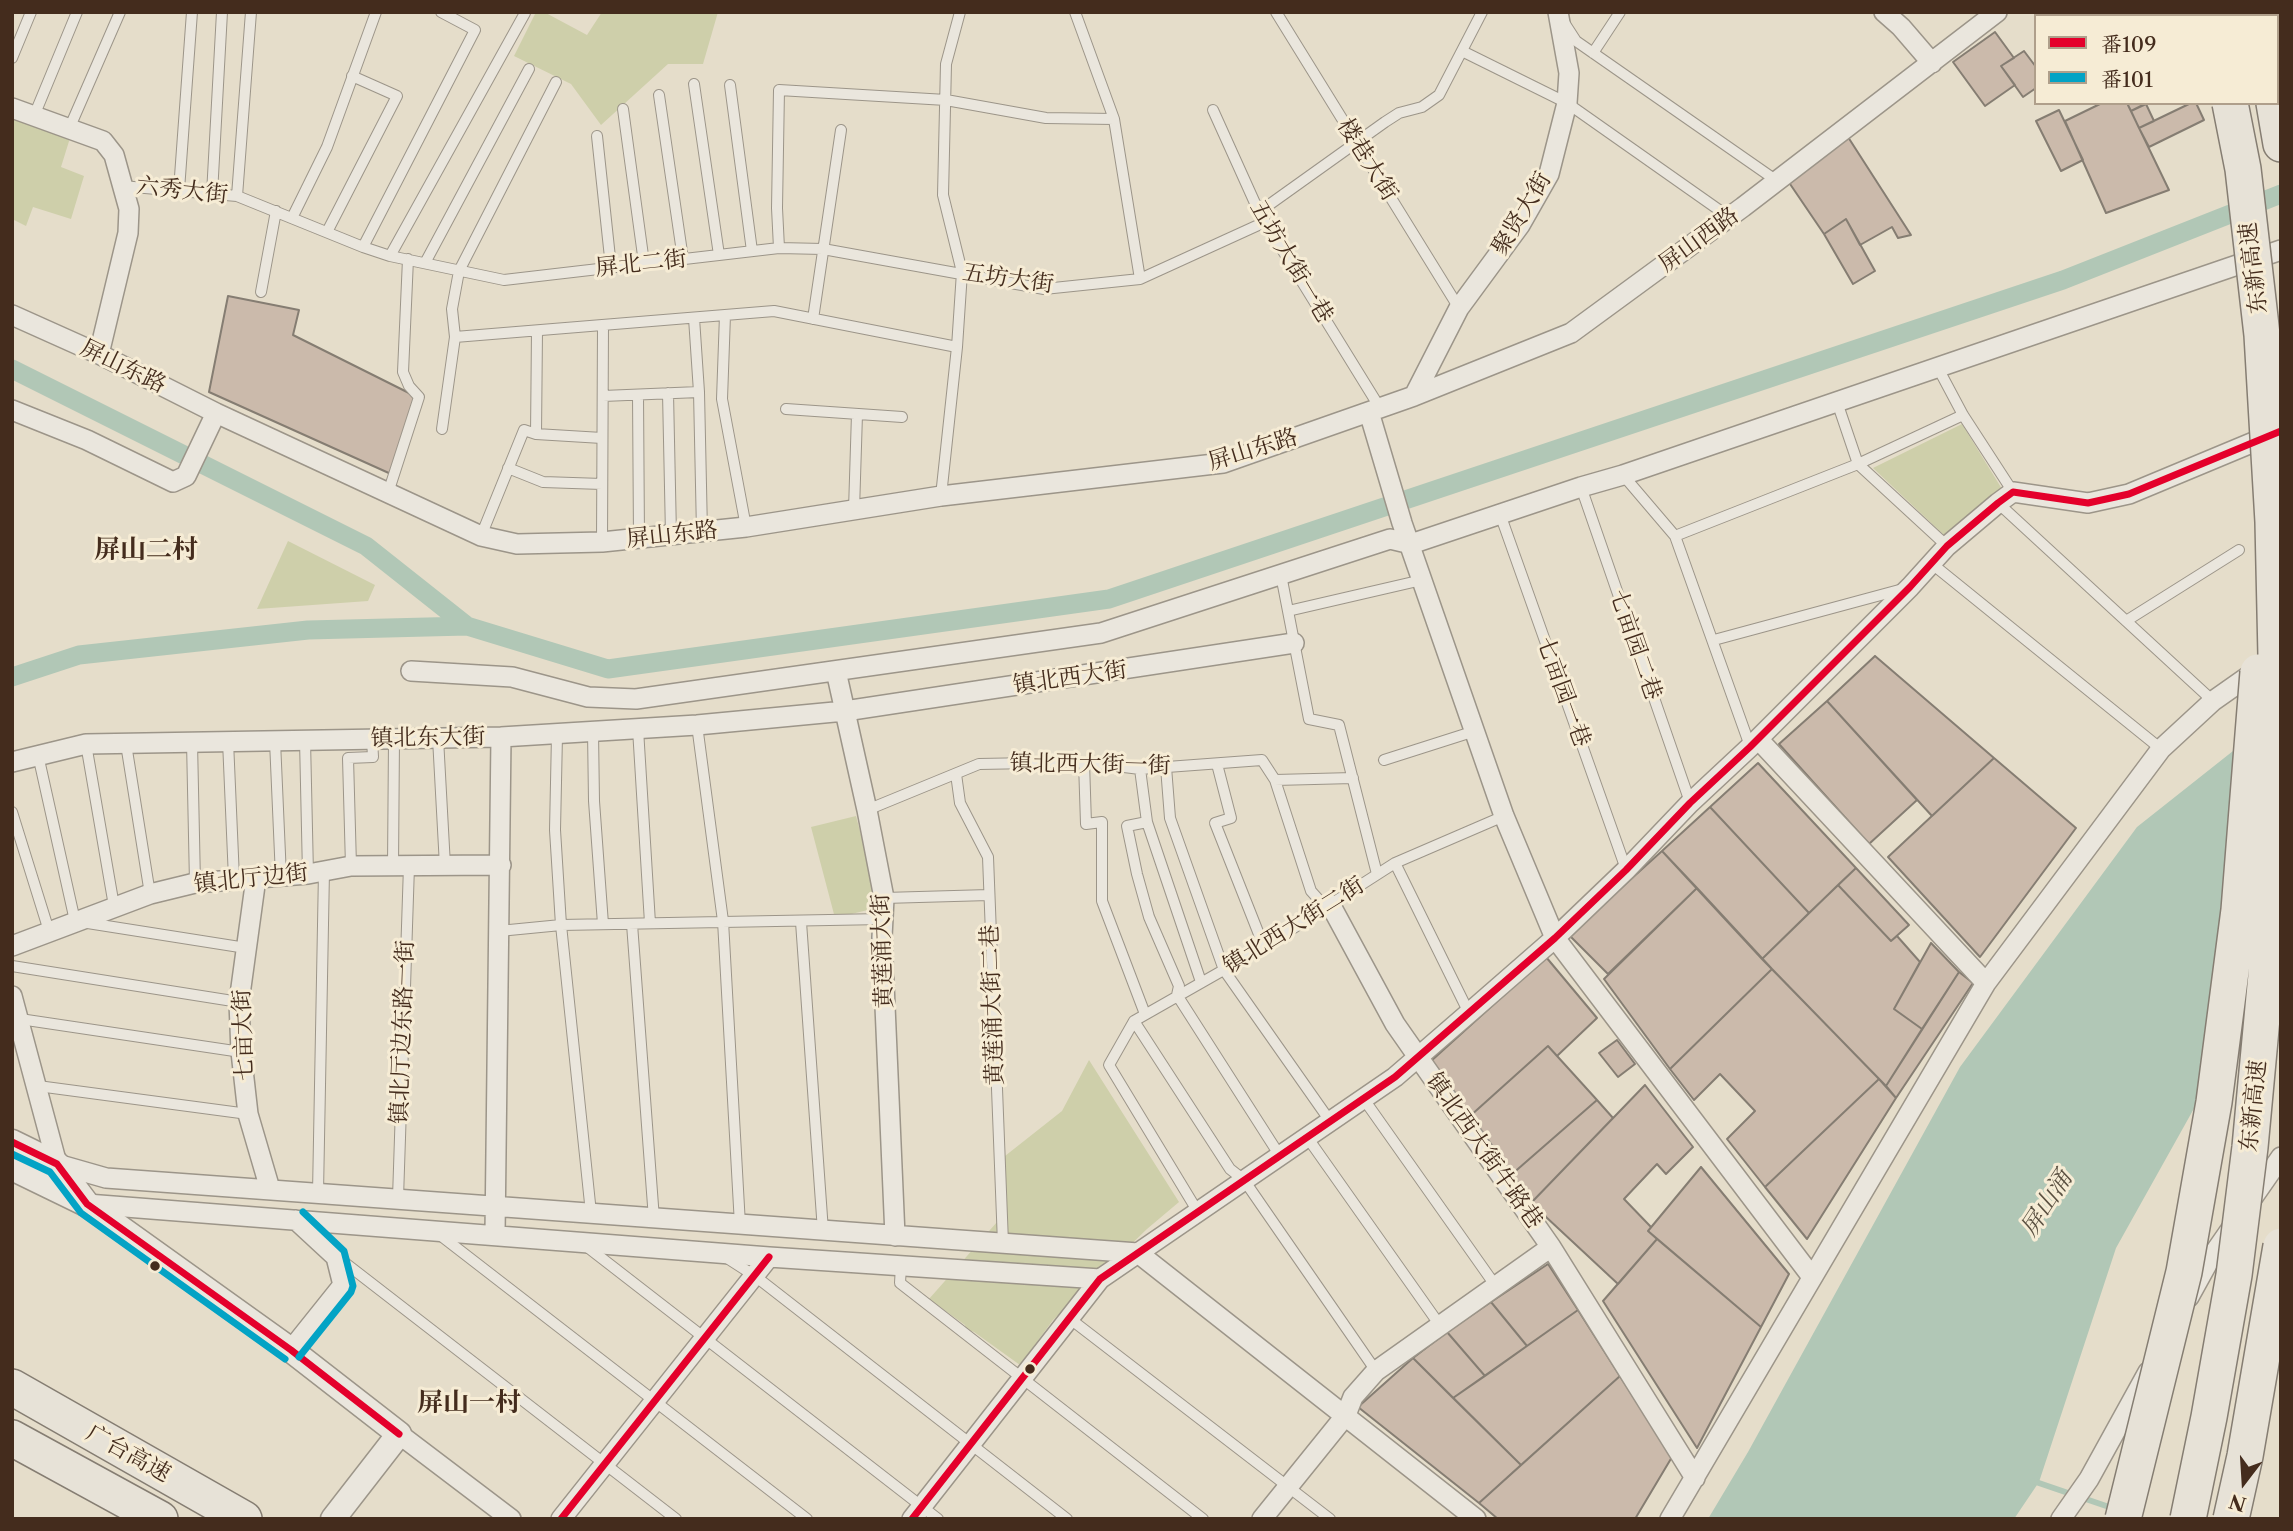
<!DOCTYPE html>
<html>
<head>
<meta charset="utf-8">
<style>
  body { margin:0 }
  #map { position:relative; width:2293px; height:1531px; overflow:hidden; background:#e5ddca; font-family:"Libre Caslon Text","Noto Serif SC",serif }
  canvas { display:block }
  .frame { position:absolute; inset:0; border:14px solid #442c1d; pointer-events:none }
  .legend { position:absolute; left:2034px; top:14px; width:245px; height:91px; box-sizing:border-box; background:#f6ecd5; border:2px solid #af9f8b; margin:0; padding:9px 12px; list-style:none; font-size:21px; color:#442c1d }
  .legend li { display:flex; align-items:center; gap:14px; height:35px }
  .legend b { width:35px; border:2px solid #af9f8b }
  .north { position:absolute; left:2209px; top:1447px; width:70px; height:70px; -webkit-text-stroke:5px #f6ecd5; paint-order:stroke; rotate:197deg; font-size:19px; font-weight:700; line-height:28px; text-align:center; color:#442c1d }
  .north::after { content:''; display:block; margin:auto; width:24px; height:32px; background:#442c1d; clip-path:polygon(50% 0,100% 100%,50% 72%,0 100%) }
</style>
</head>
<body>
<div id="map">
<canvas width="2293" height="1531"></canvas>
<div class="frame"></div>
<ul class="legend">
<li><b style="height:9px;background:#e4002b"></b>番109</li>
<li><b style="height:9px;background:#03a3c5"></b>番101</li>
</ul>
<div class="north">N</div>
</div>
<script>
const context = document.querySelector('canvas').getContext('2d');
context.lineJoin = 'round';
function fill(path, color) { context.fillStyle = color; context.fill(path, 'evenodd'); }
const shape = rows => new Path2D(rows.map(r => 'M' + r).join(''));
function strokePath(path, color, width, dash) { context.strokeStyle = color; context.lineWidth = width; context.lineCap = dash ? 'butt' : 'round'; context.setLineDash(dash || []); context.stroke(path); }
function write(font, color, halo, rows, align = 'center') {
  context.font = font + ' "Libre Caslon Text","Noto Serif SC",serif'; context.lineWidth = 6; context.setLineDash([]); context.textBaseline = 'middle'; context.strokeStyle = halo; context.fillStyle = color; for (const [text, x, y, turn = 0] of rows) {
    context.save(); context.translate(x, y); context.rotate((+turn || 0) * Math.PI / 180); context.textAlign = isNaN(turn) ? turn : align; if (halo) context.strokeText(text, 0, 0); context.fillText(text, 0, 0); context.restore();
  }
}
fill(shape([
  [536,12,544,12,587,35,602,12,718,12,703,64,668,64,601,125,571,84,514,56],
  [12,117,70,138,61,167,84,176,71,219,33,207,26,226,12,219],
  [1962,424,2002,489,1946,537,1873,468],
  [288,541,375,585,368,601,257,609],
  [856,816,880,907,835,918,811,827],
  [1089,1060,1179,1202,1147,1229,1053,1320,1020,1365,974,1332,966,1329,965,1325,929,1299,1005,1213,1005,1156,1062,1111]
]), '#cecfaa');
fill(shape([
  [2281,713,2281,1004,2225,1053,2116,1248,2039,1482,2014,1519,1708,1519,1748,1452,1960,1067,2137,827]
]), '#b1c7b6');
strokePath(shape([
  [2033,1481,2115,1509]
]), '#b1c7b6', 6);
strokePath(shape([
  [12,369,366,546,467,626,608,669,1109,599,2063,280,2281,194],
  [12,677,79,655,308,630,467,626]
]), '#b1c7b6', 19);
const building = shape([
  [1995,32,2014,58,2001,66,2015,85,1985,106,1953,62,1995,32],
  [2024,51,2036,67,2036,88,2023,97,2001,66,2024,51],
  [2102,103,2127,103,2169,190,2106,213,2065,121,2102,103],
  [2127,103,2147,103,2131,111,2127,103],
  [2191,103,2196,103,2204,120,2149,147,2139,128,2191,103],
  [2146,104,2154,121,2139,128,2131,111,2146,104],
  [2059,110,2083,160,2061,171,2036,121,2059,110],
  [1848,137,1911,235,1898,238,1892,227,1860,245,1846,219,1824,234,1788,181,1848,137],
  [1846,219,1875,271,1853,284,1824,234,1846,219],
  [228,296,299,310,293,335,415,396,391,474,209,392,228,296],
  [1875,656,1994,758,1932,816,1827,701,1875,656],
  [1827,701,1917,800,1869,844,1779,744,1827,701],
  [1994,758,2076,828,1980,957,1888,857,1994,758],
  [1758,763,1856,868,1809,913,1710,807,1758,763],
  [1710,807,1809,913,1762,959,1662,851,1710,807],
  [1662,851,1697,888,1608,974,1569,935,1662,851],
  [1856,868,1909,925,1891,941,1838,885,1856,868],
  [1838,885,1891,941,1897,936,1920,962,1894,1009,1922,1029,1886,1086,1762,959,1838,885],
  [1697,888,1772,969,1670,1069,1604,979,1697,888],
  [1931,943,1959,972,1922,1029,1894,1009,1931,943],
  [1546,957,1597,1018,1557,1056,1548,1046,1469,1117,1430,1062,1546,957],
  [1772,969,1879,1079,1765,1187,1727,1139,1755,1111,1720,1074,1694,1100,1670,1069,1772,969],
  [1959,972,1973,983,1896,1098,1886,1086,1959,972],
  [1617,1040,1635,1064,1618,1077,1599,1053,1617,1040],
  [1548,1046,1597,1100,1511,1175,1469,1117,1548,1046],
  [1879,1079,1896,1098,1807,1239,1765,1187,1879,1079],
  [1645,1085,1693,1147,1666,1174,1657,1164,1624,1199,1651,1227,1648,1231,1657,1239,1618,1284,1531,1203,1645,1085],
  [1597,1100,1613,1118,1531,1203,1511,1175,1597,1100],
  [1701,1167,1789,1274,1761,1327,1648,1231,1701,1167],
  [1657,1239,1761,1327,1697,1448,1603,1301,1657,1239],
  [1548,1264,1578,1310,1527,1346,1491,1302,1548,1264],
  [1491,1302,1527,1346,1485,1376,1447,1332,1491,1302],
  [1578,1310,1620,1376,1521,1465,1453,1398,1578,1310],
  [1447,1332,1485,1376,1453,1398,1413,1358,1447,1332],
  [1413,1358,1521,1465,1479,1503,1358,1407,1413,1358],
  [1620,1376,1672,1457,1635,1519,1498,1519,1479,1503,1620,1376]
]);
fill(building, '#cbbaab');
strokePath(building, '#857d72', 2);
const service = shape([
  [1075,12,1114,119,1140,279],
  [1276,12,1459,308],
  [1565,24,1576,41,1777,181],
  [1462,51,1567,103,1729,217],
  [1593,53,1620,12],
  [12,58,31,12],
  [694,84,719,255],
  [730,85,752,251],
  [659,95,683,259],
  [623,109,644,263],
  [1213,110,1259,212,1380,408],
  [34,116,77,12],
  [69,129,120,12],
  [597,136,611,267],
  [122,186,237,196,363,247,390,256,504,280,779,248,823,249,1044,289,1140,279,1265,222],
  [179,190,192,12],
  [212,194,222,12],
  [237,196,251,12],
  [1259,212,1385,122,1399,113,1422,107,1439,95,1482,12],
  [292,218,327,147,376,12],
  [327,232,397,96,352,76],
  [363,247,475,30,441,12],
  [779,248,777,208,779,90,946,100,1046,118,1114,119],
  [390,256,525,13],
  [425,263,529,69],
  [261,292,276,211],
  [725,315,722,399,746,527],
  [694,318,699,392,702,532],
  [813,319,841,130],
  [455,337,774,311,957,347],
  [1938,368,1963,415,2013,492],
  [668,393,671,535],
  [638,395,639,538],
  [603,396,699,392],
  [1837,402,1858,464,1947,546],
  [786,409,902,417],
  [442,429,455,337,452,309,459,271,556,82],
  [536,434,537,331],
  [508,468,543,482,602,484],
  [1623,475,1675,536,1750,746],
  [1581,487,1690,802],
  [388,493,419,397,409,386,403,372,408,259],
  [941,496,957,347,962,272,943,195,946,64,960,12],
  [1998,503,2213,701],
  [854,510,857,414],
  [1500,514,1626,869],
  [481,536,524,430,536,434,602,438],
  [1675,536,1858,464,1963,415],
  [602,542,603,325],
  [1931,563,2161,749],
  [1281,575,1309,719,1339,725,1377,874],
  [1288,611,1422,580],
  [2126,621,2239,550],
  [1714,640,1903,589],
  [697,725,723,921,740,1225],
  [638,729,650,923],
  [593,732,594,801,603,924],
  [557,735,555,830,561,925,591,1213],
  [438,738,445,866],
  [305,740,308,874],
  [228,741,234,879],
  [275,741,281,877],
  [192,742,195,883],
  [86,744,114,906],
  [126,744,150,894],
  [38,755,75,921,246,948],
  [1384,760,1475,731],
  [1084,762,1086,824,1102,822,1102,901,1145,1014],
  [1217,764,1231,818,1215,823,1264,947],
  [1166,767,1170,818,1224,970,1330,1121],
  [1140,769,1147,822,1201,982],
  [956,774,960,803,988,857,1003,1243],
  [1275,780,1311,891,1320,901,1330,904],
  [867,810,979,764,1084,762,1140,769,1262,760,1275,780,1353,778],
  [12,812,49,931],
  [1147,822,1127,826,1137,874,1149,917,1179,986,1177,995,1280,1156],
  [1395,863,1469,1013],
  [351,866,348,758,373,757,372,739],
  [393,866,394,739],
  [884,898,989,895],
  [801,922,823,1231],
  [632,924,654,1219],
  [499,931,561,925,883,919],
  [12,966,239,1002],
  [20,1019,241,1052],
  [1134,1021,1230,1169,1244,1180,1376,1371],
  [38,1086,248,1114],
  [1363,1098,1495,1285],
  [1307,1137,1439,1324],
  [318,1193,324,871],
  [398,1198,409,866],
  [1198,1212,1109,1065,1134,1021,1264,947,1395,863,1504,816],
  [440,1235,807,1519],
  [586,1246,938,1519],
  [727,1258,755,1276,1067,1519],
  [340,1259,676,1519],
  [901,1266,900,1283,1203,1519],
  [1069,1318,1330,1519]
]);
const minor = shape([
  [1884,12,1901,27,1932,63],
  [12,108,103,141,114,155,129,209,128,233,99,354],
  [12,315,99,354,216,413,481,536,517,544,602,542,746,527,941,496,1223,463,1414,396,1571,333,1743,207,1997,12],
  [1414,396,1459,308,1520,225,1549,174,1567,103,1569,73,1558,12],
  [12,410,87,440,173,482,186,476,216,413],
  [1369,412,1402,523,1504,816,1555,938,1812,1277],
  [411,671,512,677,588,697,636,699,1101,633,1390,539,1411,544,1581,487,1623,475,2281,250],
  [836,671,867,810,884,898,882,937,895,1236],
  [1758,739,1986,983],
  [12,762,86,744,501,737,697,725,845,711,1294,643],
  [256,878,239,1002,241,1052,248,1114,270,1189],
  [1330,904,1395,1024,1551,1247,1695,1478],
  [12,946,150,894,195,883,308,874,351,866,501,865],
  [12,996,57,1164,106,1178,1138,1253,1476,1519],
  [87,1204,769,1257,1100,1279],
  [495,1234,501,737],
  [2189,1297,2210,1259,2281,1157],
  [291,1350,343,1285,336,1257,296,1220],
  [399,1434,511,1519],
  [561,1519,769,1257],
  [912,1519,1100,1279,1395,1077,1469,1013,1555,938,1626,870,1690,803,1750,747,1910,587,1947,546,1998,503,2013,492,2088,503,2129,494,2273,434],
  [1262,1519,1346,1415,1353,1397,1376,1371,1551,1247],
  [1670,1519,1986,983,2161,749,2213,701,2260,668],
  [2061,1519,2089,1479,2148,1372]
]);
const tertiary = shape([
  [12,1142,57,1164,87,1204,291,1350,399,1434,333,1519],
  [12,1168,84,1203]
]);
const motorway = shape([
  [2212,12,2213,16],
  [2258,12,2259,16],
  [2274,103,2281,144],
  [12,1387,244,1519],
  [12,1438,160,1519]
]);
strokePath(service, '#9c9589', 12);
strokePath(minor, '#9c9589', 22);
strokePath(tertiary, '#9c9589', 27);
strokePath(motorway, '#857d72', 38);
strokePath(service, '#eae6dd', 10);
strokePath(minor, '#eae6dd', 19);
strokePath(tertiary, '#eae6dd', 24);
strokePath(motorway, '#e7e2d7', 35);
const motorwayBridge = shape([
  [2123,1519,2184,1272,2214,1102,2239,910,2258,672],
  [2188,1519,2209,1417,2234,1275,2250,1147,2274,889,2278,746,2273,522,2262,335,2243,169,2230,103],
  [2231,1519,2245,1456,2281,1246]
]);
strokePath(motorwayBridge, '#857d72', 38, []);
strokePath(motorwayBridge, '#e7e2d7', 35);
strokePath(shape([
  [12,1142,57,1164,87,1204,291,1350,399,1434],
  [561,1519,769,1257],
  [912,1519,1100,1279,1395,1077,1555,938,1626,870,1690,803,1750,747,1910,587,1947,546,1998,503,2013,492,2088,503,2129,494,2281,431]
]), '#e4002b', 7);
strokePath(shape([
  [12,1154,50,1172,81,1213,285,1359],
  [299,1357,351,1292,353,1286,344,1251,303,1212]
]), '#03a3c5', 7);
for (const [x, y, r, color] of [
  [155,1266,6,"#442c1d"],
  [1030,1369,6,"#442c1d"]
]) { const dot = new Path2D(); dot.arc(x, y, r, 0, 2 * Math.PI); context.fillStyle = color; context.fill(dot); strokePath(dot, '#f6ecd5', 2.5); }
write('23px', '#442c1d', '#f6ecd5', [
  ["楼巷大街",1367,160,58],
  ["六秀大街",182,191,6],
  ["聚贤大街",1522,214,-59],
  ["屏山西路",1699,240,-36],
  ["五坊大街一巷",1291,262,59],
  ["屏北二街",641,264,-6],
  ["东新高速",2254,268,-97],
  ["五坊大街",1008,279,8],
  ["屏山东路",123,367,26],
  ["屏山东路",1253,450,-17],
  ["屏山东路",672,535,-6],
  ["七亩园二巷",1635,645,71],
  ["镇北西大街",1070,678,-8],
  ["七亩园一巷",1563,692,70],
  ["镇北东大街",428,738,-1],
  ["镇北西大街一街",1090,765,1],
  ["镇北厅边街",251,879,-6],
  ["镇北西大街二街",1294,926,-32],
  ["黄莲涌大街",883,951,-92],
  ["黄莲涌大街二巷",993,1005,-92],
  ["镇北厅边东路一街",403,1032,-88],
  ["七亩大街",244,1035,-92],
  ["东新高速",2254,1106,-84],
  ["镇北西大街牛路巷",1484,1151,55],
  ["广台高速",128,1454,29]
]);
write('italic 24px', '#5a5041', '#f6ecd5', [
  ["屏山涌",2047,1204,-57]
]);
write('bold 26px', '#442c1d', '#f6ecd5', [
  ["屏山二村",146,550],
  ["屏山一村",469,1403]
]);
</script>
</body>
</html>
